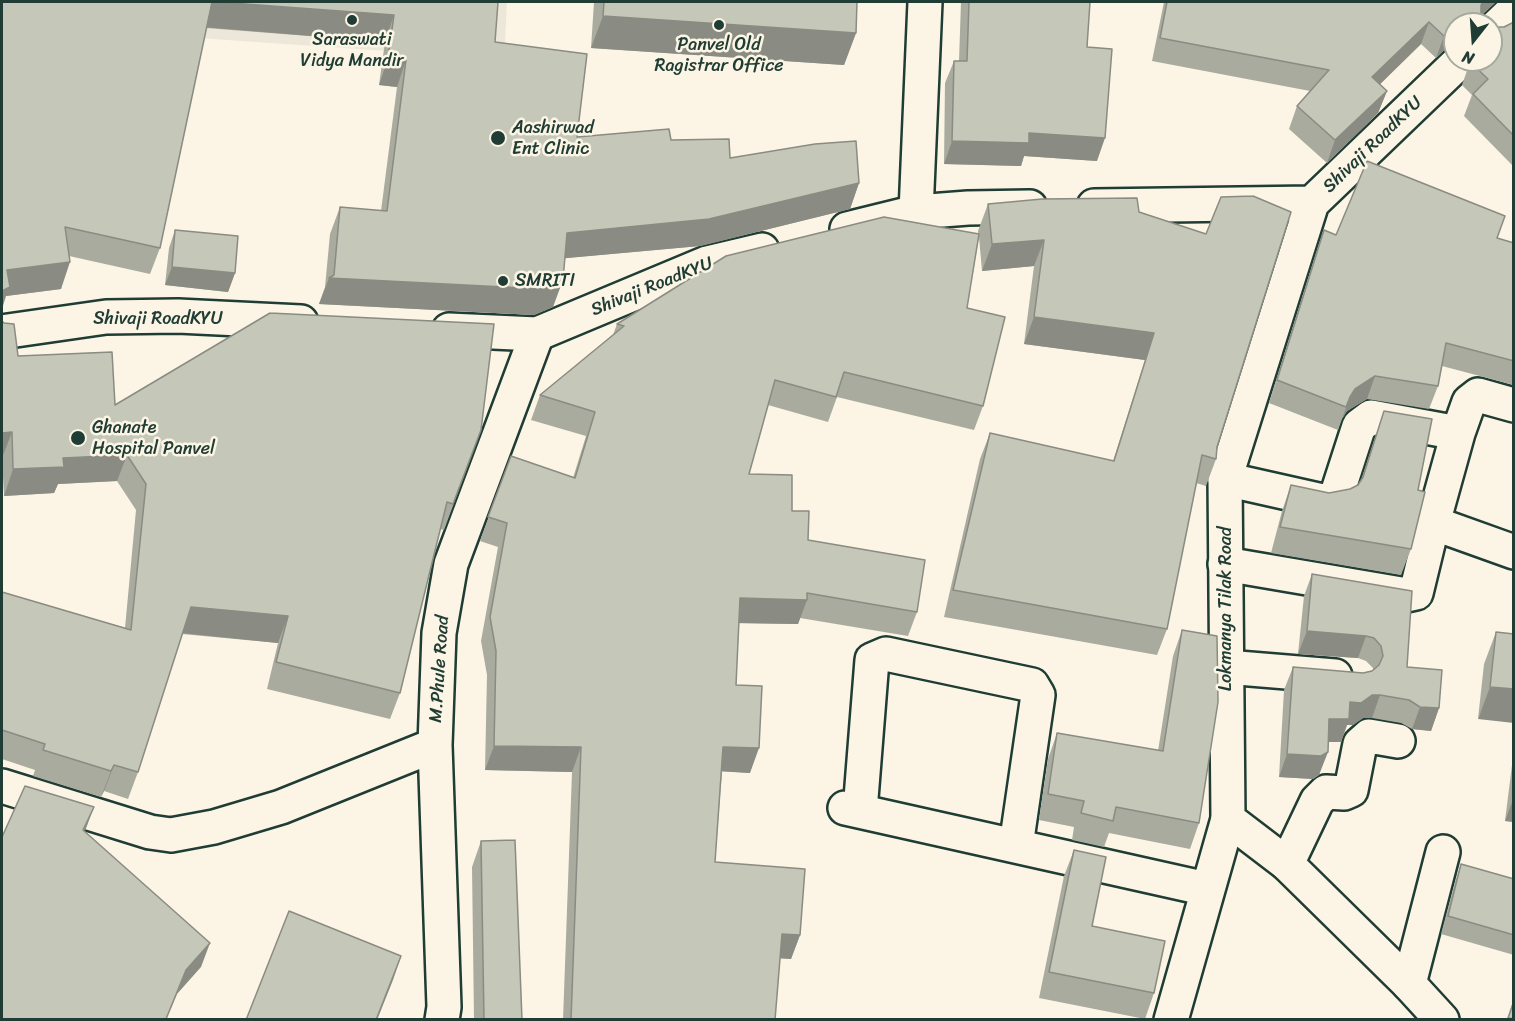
<!DOCTYPE html>
<html>
<head>
<meta charset="utf-8">
<style>
  body { margin:0 }
  #map { position:relative; width:1515px; height:1021px; overflow:hidden; background:#fcf5e5; font-family:Sriracha,sans-serif }
  canvas { display:block }
  .frame { position:absolute; inset:0; border:3px solid #1f3d34; pointer-events:none }
  .north { position:absolute; left:1443px; top:12px; width:60px; height:60px; box-sizing:border-box; background:#fcf5e5; border:2px solid #a4ab9e; border-radius:50%; rotate:197deg; font-size:16px; font-weight:700; line-height:24px; text-align:center; color:#1f3d34 }
  .north::after { content:''; display:block; margin:auto; width:21px; height:27px; background:#1f3d34; clip-path:polygon(50% 0,100% 100%,50% 72%,0 100%) }
</style>
</head>
<body>
<div id="map">
<canvas width="1515" height="1021"></canvas>
<div class="frame"></div>
<div class="north">N</div>
</div>
<script>
const context = document.querySelector('canvas').getContext('2d');
context.lineJoin = 'round';
function fill(path, color) { context.fillStyle = color; context.fill(path, 'evenodd'); }
const shape = rows => new Path2D(rows.map(r => 'M' + r).join(''));
function strokePath(path, color, width, dash) { context.strokeStyle = color; context.lineWidth = width; context.lineCap = dash ? 'butt' : 'round'; context.setLineDash(dash || []); context.stroke(path); }
function write(font, color, halo, rows, align = 'center') {
  context.font = font + ' Sriracha,sans-serif'; context.lineWidth = 5; context.setLineDash([]); context.textBaseline = 'middle'; context.strokeStyle = halo; context.fillStyle = color; for (const [text, x, y, turn = 0] of rows) {
    context.save(); context.translate(x, y); context.rotate((+turn || 0) * Math.PI / 180); context.textAlign = isNaN(turn) ? turn : align; if (halo) context.strokeText(text, 0, 0); context.fillText(text, 0, 0); context.restore();
  }
}
fill(shape([
  [199,2,507,2,504,59,198,38]
]), '#ece7d8');
const minor = shape([
  [1225,479,1323,501,1336,497,1359,426,1371,417,1458,433,1469,402,1478,395,1514,405],
  [1433,523,1458,433],
  [1225,564,1407,595,1416,593,1433,523,1514,552],
  [1226,667,1335,676],
  [2,786,150,832,171,835,214,827,281,807,435,745],
  [845,808,1207,889],
  [860,811,872,660,886,654,1032,685,1038,695,1016,846],
  [1287,864,1317,801,1326,792,1344,793,1351,790,1360,744,1369,736,1398,741],
  [1409,984,1443,852],
  [442,1020,444,1007,435,745,439,633,451,564,537,334],
  [1171,1020,1228,819]
]);
const tertiary = shape([
  [1491,32,1514,10],
  [1312,203,1225,479,1228,819,1287,864,1409,984,1442,1020],
  [1094,206,1312,203,1461,60],
  [916,212,925,2],
  [847,229,916,212,968,208,1030,207],
  [449,330,537,334,707,263,762,250],
  [2,332,106,317,178,316,301,322]
]);
strokePath(minor, '#1f3d34', 38);
strokePath(tertiary, '#1f3d34', 38);
strokePath(minor, '#fcf5e5', 33);
strokePath(tertiary, '#fcf5e5', 33);
fill(shape([
  [2,2,498,2,495,42,577,137,671,140,730,158,859,183,850,209,700,246,565,258,553,307,534,315,319,304,325,287,330,234,340,207,381,211,397,87,379,85,385,42,206,28,160,248,150,274,69,256,61,289,6,296],
  [594,2,857,2,856,33,844,65,591,48],
  [961,2,1090,2,1087,47,1097,161,1024,156,1021,166,944,164,945,83,954,61,959,61],
  [1164,2,1496,2,1482,15,1485,22,1489,24,1455,24,1448,46,1436,58,1421,44,1380,84,1387,91,1378,113,1327,163,1289,129,1297,106,1310,91,1152,61],
  [1514,22,1514,167,1464,116,1472,95,1462,85,1470,62,1491,60,1495,27,1504,27],
  [988,204,1139,212,1217,447,1216,459,1206,486,1196,483,1167,629,1157,655,944,617,980,459,990,433,1113,461,1145,360,1024,344,1034,266,982,271,979,237,967,308,983,406,974,430,837,397,828,422,768,405,749,474,792,511,808,540,917,612,908,636,800,618,798,624,739,623,736,685,750,773,722,771,715,862,800,935,791,959,780,958,775,1020,563,1020,572,772,485,770,487,675,481,641,498,547,480,541,511,456,573,478,586,436,531,420,540,395,613,335,617,324,978,234,978,231],
  [1505,216,1497,238,1514,243,1514,385,1442,366,1438,386,1429,409,1367,399,1347,411,1342,419,1338,430,1269,403,1316,253,1324,230,1336,235],
  [175,230,235,273,228,292,165,285,169,248],
  [18,356,115,405,481,430,444,530,440,529,400,693,390,719,267,689,278,643,182,634,138,772,128,799,104,791,101,797,33,776,35,770,2,759,2,592,125,628,136,510,117,481,58,484,54,493,4,496,2,458],
  [1384,411,1418,490,1411,549,1401,575,1271,553,1282,511,1291,485,1329,493,1350,489,1358,485,1361,480],
  [1312,574,1407,667,1439,708,1431,731,1412,729,1401,723,1372,718,1363,718,1353,725,1347,725,1341,742,1328,742,1319,775,1313,779,1279,777,1284,690,1293,667,1363,673,1373,670,1373,668,1366,661,1358,658,1298,654,1304,596],
  [1182,630,1199,823,1190,849,1109,833,1104,847,1072,840,1074,827,1039,820,1048,759,1057,733,1158,751,1173,656],
  [1496,632,1514,634,1478,719,1484,664],
  [1514,749,1514,822,1505,821],
  [481,841,522,1020,474,1020,472,867],
  [1074,850,1092,926,1154,993,1145,1019,1039,998,1064,876],
  [1461,864,1514,879,1514,955,1441,934,1455,882],
  [1514,998,1514,1020,1507,1020]
]), '#a9ab9f');
fill(shape([
  [212,2,218,2,394,15,385,42,202,27],
  [1483,2,1496,2,1478,18,1481,5],
  [603,16,856,33,844,65,591,48],
  [1464,19,1475,20,1473,24,1456,24],
  [1429,22,1421,44,1364,100,1372,77],
  [1455,25,1455,43,1448,46,1436,58,1444,36],
  [388,58,406,60,397,87,379,85],
  [1387,91,1378,113,1327,163,1335,140],
  [1029,133,1105,138,1097,161,1024,156,1021,166,944,164,952,141],
  [859,183,850,209,700,246,557,259,567,233],
  [1044,240,1034,266,982,271,992,244],
  [70,262,61,289,6,296,2,309,2,287,7,270],
  [172,267,235,273,228,292,165,285],
  [329,278,563,280,553,307,534,315,319,304],
  [1034,317,1154,333,1145,360,1024,344],
  [1375,376,1367,399,1347,411,1342,419,1350,397,1355,389],
  [12,432,2,458,2,433],
  [127,455,117,481,58,484,54,493,4,496,13,469,63,458],
  [740,598,807,600,798,624,731,623],
  [191,607,288,616,278,643,181,633],
  [1307,631,1366,636,1358,658,1298,654],
  [1490,687,1514,689,1514,723,1478,719],
  [1372,695,1380,695,1372,718,1363,718,1353,725,1347,725,1341,742,1321,742,1329,719,1350,702],
  [1420,707,1439,708,1431,731,1412,729],
  [494,746,581,747,572,772,485,770],
  [723,747,759,748,750,773,715,771],
  [1328,752,1319,775,1313,779,1279,777,1287,754],
  [114,765,104,791,101,797,111,771],
  [1514,797,1514,822,1505,821],
  [94,807,85,831,83,830],
  [782,934,800,935,791,959,773,958],
  [210,943,201,967,177,994,166,1020,186,970],
  [401,956,393,980,377,1020,376,1020]
]), '#8a8b82');
const building = shape([
  [2,2,212,2,160,248,65,227,70,262,7,270,10,287,2,291,2,2],
  [218,2,498,2,495,42,587,54,577,137,669,129,671,140,729,139,730,158,815,144,856,141,859,183,709,219,567,233,563,280,543,289,329,278,334,275,340,207,387,211,406,60,388,58,394,15,218,2],
  [604,2,857,2,856,33,603,16,604,2],
  [969,2,1090,2,1087,47,1112,49,1105,138,1029,133,1029,143,952,141,954,61,967,61,969,2],
  [1167,2,1483,2,1481,5,1481,13,1485,22,1489,24,1482,24,1475,20,1464,19,1455,24,1444,36,1429,22,1372,77,1387,91,1335,140,1297,106,1329,70,1160,38,1167,2],
  [1514,22,1514,136,1473,94,1488,79,1470,62,1473,60,1491,60,1491,25,1495,27,1504,27,1514,22],
  [1367,161,1505,216,1497,238,1514,243,1514,361,1446,343,1438,386,1375,376,1355,389,1350,397,1346,407,1277,380,1324,230,1336,235,1367,161],
  [1253,196,1291,212,1217,447,1216,459,1202,455,1167,629,953,590,990,433,1114,461,1154,333,1034,317,1044,240,992,244,988,204,1042,199,1137,198,1139,212,1206,234,1221,197,1253,196],
  [884,217,979,234,967,308,1005,317,983,406,844,372,836,397,775,380,749,474,792,475,792,511,809,511,808,540,925,560,917,612,807,593,807,600,740,598,736,685,762,686,759,748,723,747,715,862,805,869,800,935,782,934,775,1020,571,1020,581,747,494,746,496,651,490,617,507,523,488,517,511,456,575,478,595,412,540,395,624,326,617,324,726,256,884,217],
  [175,230,238,236,235,273,172,267,175,230],
  [270,313,494,324,481,430,453,504,447,502,400,693,276,662,288,616,191,607,138,772,114,765,111,771,43,750,45,744,2,730,2,592,131,630,146,484,127,455,63,458,64,467,13,469,12,432,2,433,2,321,4,323,14,324,18,356,112,352,115,405,270,313],
  [1384,411,1432,419,1418,490,1425,492,1411,549,1280,527,1291,485,1329,493,1350,489,1358,485,1363,477,1384,411],
  [1312,574,1412,591,1407,667,1442,670,1439,708,1420,707,1409,700,1380,695,1372,695,1361,703,1350,702,1349,719,1329,719,1328,752,1321,756,1287,754,1293,667,1363,673,1372,671,1379,665,1383,656,1381,646,1374,638,1366,636,1307,631,1312,574],
  [1182,630,1217,636,1218,702,1199,823,1116,807,1113,821,1081,813,1084,801,1048,794,1057,733,1163,751,1182,630],
  [1496,632,1514,634,1514,689,1490,687,1496,632],
  [25,786,94,807,83,830,210,943,186,970,166,1019,167,1020,2,1020,2,837,25,786],
  [515,840,522,1020,484,1020,481,841,515,840],
  [1074,850,1106,857,1092,926,1165,941,1154,993,1049,972,1074,850],
  [1461,864,1514,879,1514,935,1448,916,1461,864],
  [289,911,401,956,376,1020,246,1020,289,911],
  [1514,1001,1514,1019,1508,1018,1514,1001]
]);
fill(building, '#c5c7b9');
strokePath(building, '#8a8b82', 1.5);
for (const [x, y, r, color] of [
  [352,20,6,"#1f3d34"],
  [719,25,6,"#1f3d34"],
  [498,138,8,"#1f3d34"],
  [503,281,6,"#1f3d34"],
  [78,438,8,"#1f3d34"]
]) { const dot = new Path2D(); dot.arc(x, y, r, 0, 2 * Math.PI); context.fillStyle = color; context.fill(dot); strokePath(dot, '#fcf5e5', 2); }
write('18px', '#1f3d34', '#fcf5e5', [
  ["Saraswati",352,40,"center"],
  ["Vidya Mandir",352,61,"center"],
  ["Panvel Old",719,45,"center"],
  ["Ragistrar Office",719,66,"center"],
  ["Aashirwad",512,128],
  ["Ent Clinic",512,149],
  ["SMRITI",515,281],
  ["Ghanate",92,428],
  ["Hospital Panvel",92,449]
], 'left');
write('18px', '#1f3d34', '#fcf5e5', [
  ["Shivaji RoadKYU",1373,145,-44],
  ["Shivaji RoadKYU",652,287,-22],
  ["Shivaji RoadKYU",158,319],
  ["Lokmanya Tilak Road",1226,609,-90],
  ["M.Phule Road",440,669,-86]
]);
</script>
</body>
</html>
